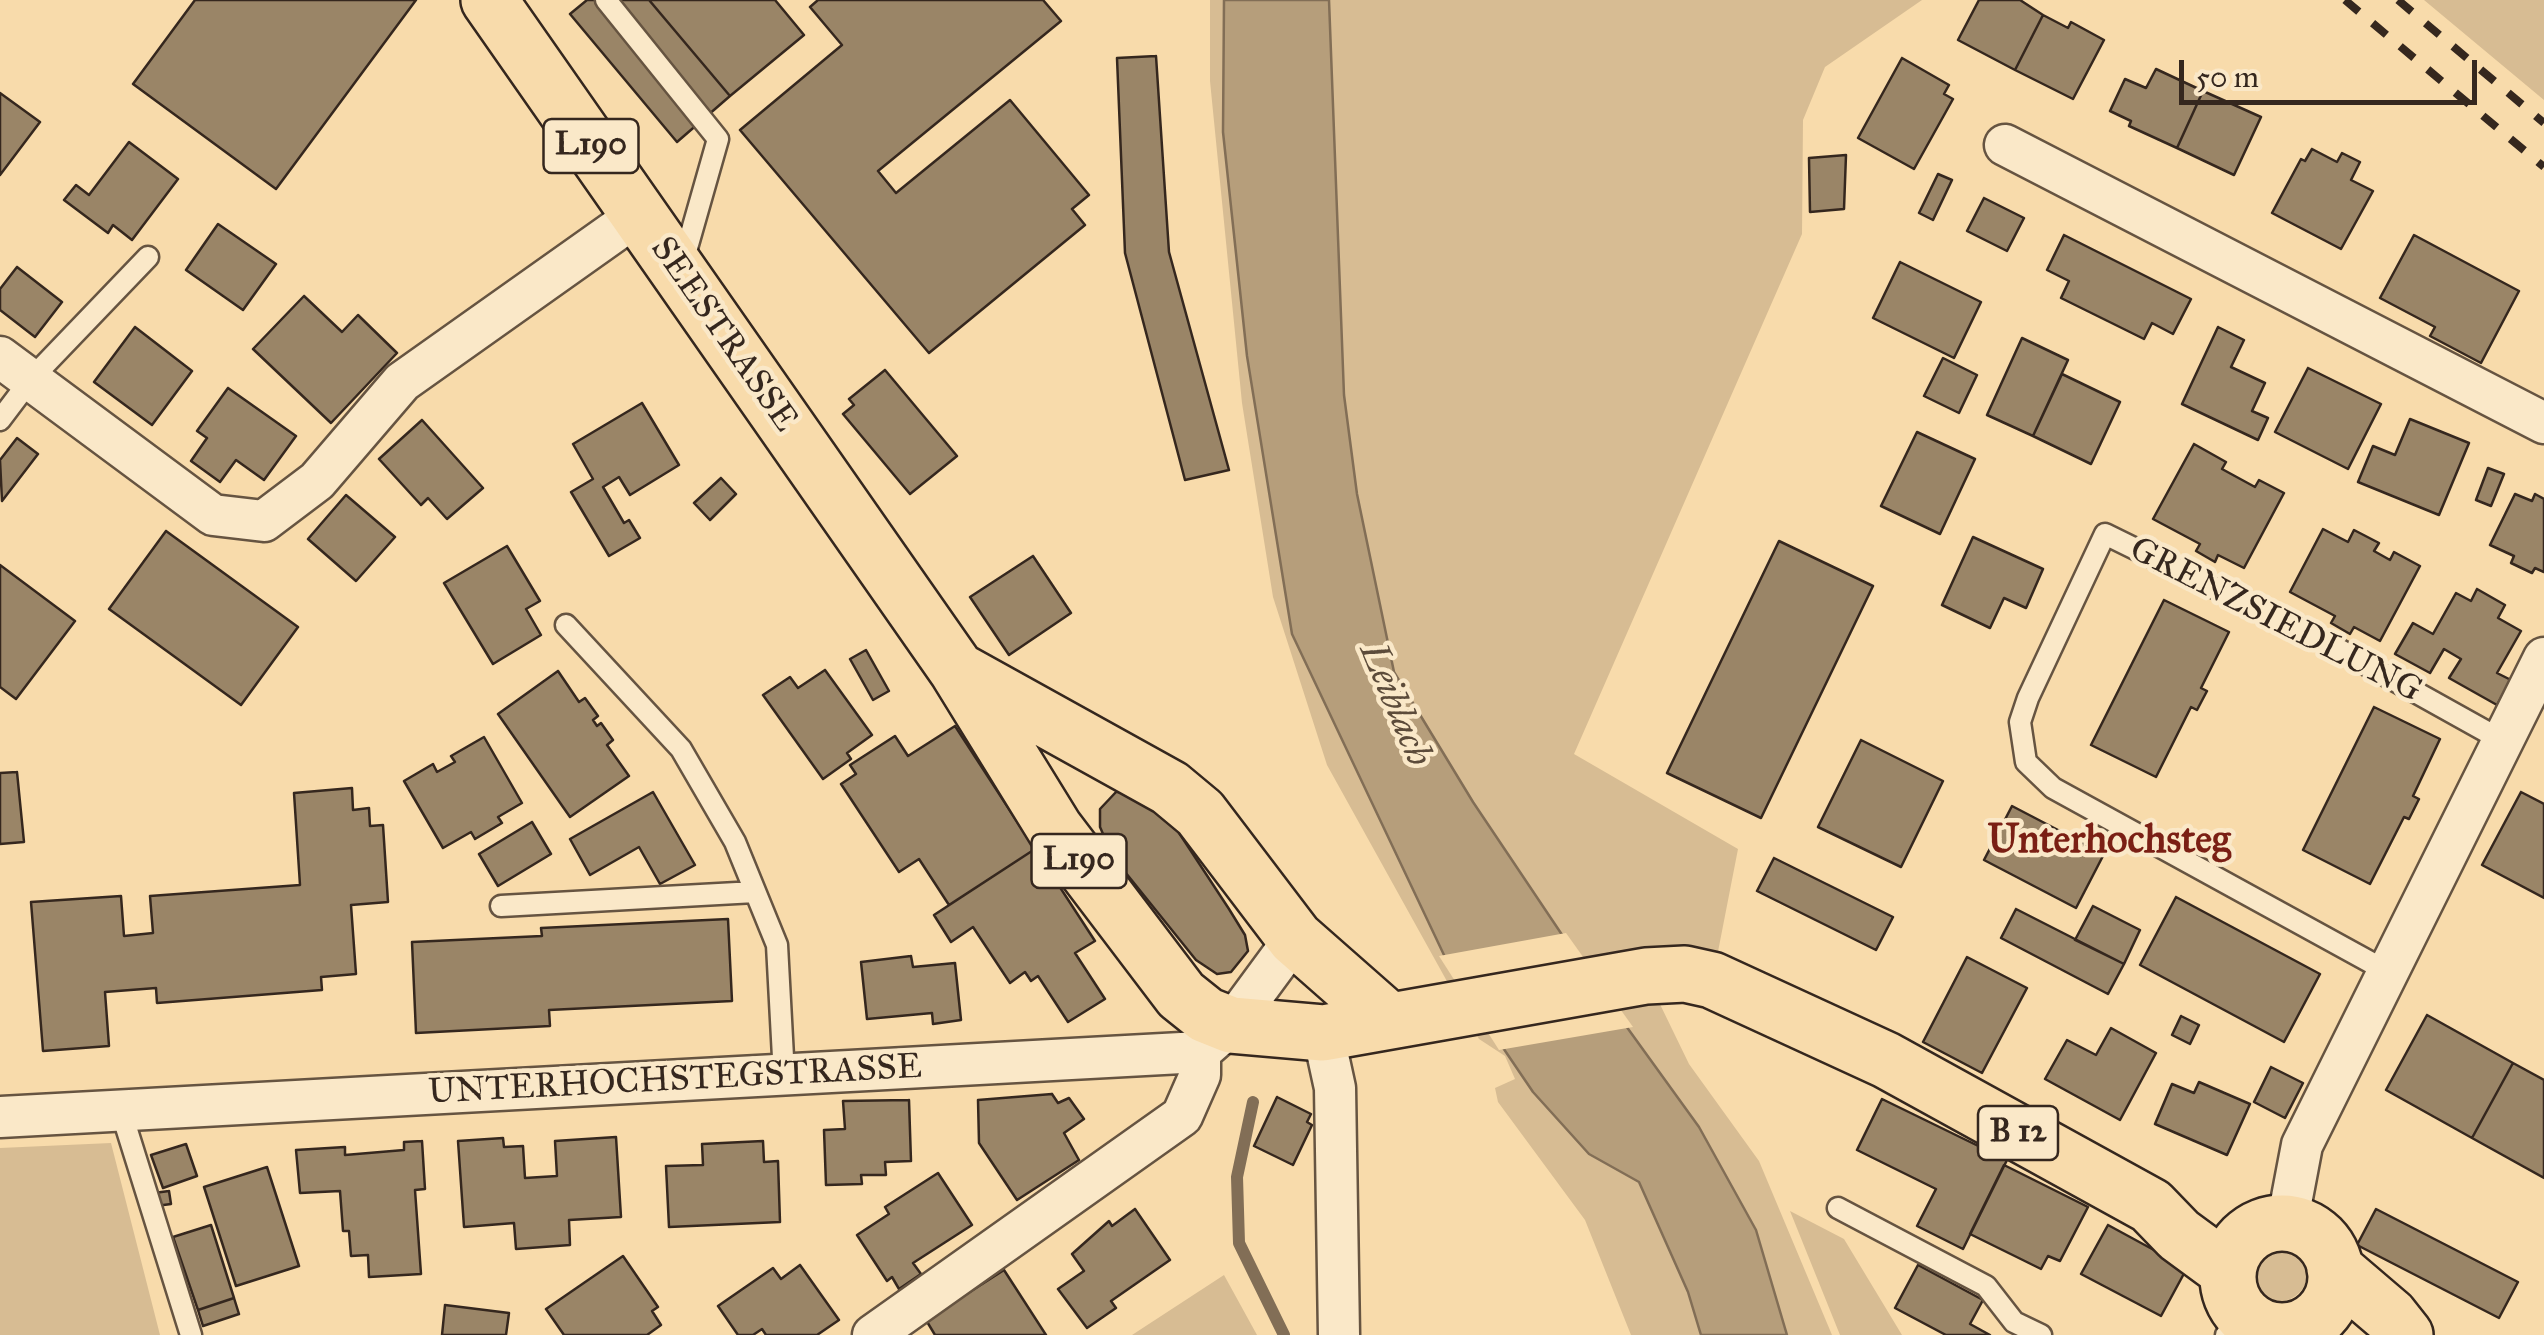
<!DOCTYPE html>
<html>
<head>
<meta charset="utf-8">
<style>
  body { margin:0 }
  #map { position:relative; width:2544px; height:1335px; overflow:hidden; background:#f8dbab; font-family:"IM FELL Great Primer",serif }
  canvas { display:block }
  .scale { position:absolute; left:2179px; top:60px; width:298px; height:45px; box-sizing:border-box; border:5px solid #35271e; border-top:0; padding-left:12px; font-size:30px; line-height:35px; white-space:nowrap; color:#35271e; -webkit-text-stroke:8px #fae8c8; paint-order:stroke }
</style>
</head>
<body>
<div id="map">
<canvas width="2544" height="1335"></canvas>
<div class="scale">50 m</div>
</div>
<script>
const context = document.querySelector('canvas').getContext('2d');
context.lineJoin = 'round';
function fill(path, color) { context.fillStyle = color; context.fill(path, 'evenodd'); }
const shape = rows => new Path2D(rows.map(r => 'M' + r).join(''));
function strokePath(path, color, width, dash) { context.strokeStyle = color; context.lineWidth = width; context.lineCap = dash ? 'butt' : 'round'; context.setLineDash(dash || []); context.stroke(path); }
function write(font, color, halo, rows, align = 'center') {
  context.font = font + ' "IM FELL Great Primer",serif'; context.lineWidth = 9; context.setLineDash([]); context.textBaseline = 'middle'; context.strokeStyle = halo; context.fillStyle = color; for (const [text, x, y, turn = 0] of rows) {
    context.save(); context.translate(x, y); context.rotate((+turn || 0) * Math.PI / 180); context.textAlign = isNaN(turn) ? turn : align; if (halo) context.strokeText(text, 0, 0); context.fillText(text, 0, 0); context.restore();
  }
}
fill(shape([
  [1210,0,1277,0,1339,591,1758,1335,1631,1335,1585,1220,1498,1102,1495,1088,1515,1079,1505,1056,1479,1039,1327,765,1273,597,1242,403,1210,81],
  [1329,0,1922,0,1825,67,1803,120,1802,234,1574,754,1738,849,1715,967,1587,972,1473,802,1394,672,1357,494,1344,395],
  [2424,0,2544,0,2544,100],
  [1656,996,1689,1064,1759,1161,1832,1335,1787,1335,1756,1229,1699,1127,1609,1003],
  [111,1143,160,1335,0,1335,0,1148],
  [1790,1211,1844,1239,1902,1335,1840,1335],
  '2253 1274a27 27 0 1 1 54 0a27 27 0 1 1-54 0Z',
  [1224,1275,1257,1335,1132,1335]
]), '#d7bc93');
const water = shape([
  [1224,0,1329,0,1344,395,1357,494,1394,672,1473,802,1587,972,1699,1127,1756,1230,1787,1335,1701,1335,1688,1292,1639,1182,1589,1154,1533,1092,1453,974,1292,634,1247,356,1223,132,1224,0]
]);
fill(water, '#b69e7b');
strokePath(water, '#826e56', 2.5);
fill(shape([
  [1566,933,1633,1027,1499,1050,1439,956]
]), '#f8dbab');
strokePath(shape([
  [1253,1102,1237,1177,1239,1243,1284,1335]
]), '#826e56', 12);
const building = shape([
  [195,0,416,0,276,189,133,84,195,0],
  [587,0,649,0,730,96,677,142,570,14,587,0],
  [649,0,775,0,804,35,730,96,649,0],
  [818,0,1043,0,1061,21,878,171,896,193,1010,100,1089,195,1072,209,1085,225,929,353,740,130,842,45,810,7,818,0],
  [1979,0,2020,0,2043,15,2015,70,1958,40,1979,0],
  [2043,15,2068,28,2071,22,2104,40,2073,99,2015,70,2043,15],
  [1156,56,1169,252,1229,470,1185,480,1125,253,1117,58,1156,56],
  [1902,58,1949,85,1944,94,1953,99,1914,169,1858,138,1902,58],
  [2156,69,2203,91,2177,148,2129,126,2131,121,2110,111,2125,79,2146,88,2156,69],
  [2203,91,2261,117,2234,175,2177,148,2203,91],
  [0,93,40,122,0,175,0,93],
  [129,142,178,179,132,240,113,225,108,233,64,200,76,185,89,195,129,142],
  [2312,149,2337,162,2342,153,2360,162,2351,180,2373,191,2341,249,2272,213,2301,159,2305,161,2312,149],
  [1846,155,1844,209,1810,212,1809,158,1846,155],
  [1938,174,1952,180,1933,220,1919,213,1938,174],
  [1984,198,2024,218,2007,251,1967,231,1984,198],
  [218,224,276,264,243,310,186,270,218,224],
  [2064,235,2191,299,2173,334,2152,323,2144,339,2061,298,2069,281,2047,270,2064,235],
  [2414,235,2519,291,2481,363,2430,336,2435,327,2380,298,2414,235],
  [1900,262,1981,302,1954,358,1873,318,1900,262],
  [17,267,62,302,35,337,0,310,0,289,17,267],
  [304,296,342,332,358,315,397,353,331,423,253,349,304,296],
  [135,327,192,371,152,425,94,382,135,327],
  [2218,327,2244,340,2231,367,2265,383,2252,411,2268,418,2258,440,2182,404,2218,327],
  [2022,338,2068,360,2033,436,1987,415,2022,338],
  [1943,358,1977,375,1959,413,1924,396,1943,358],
  [2308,368,2381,404,2348,469,2275,432,2308,368],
  [885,370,957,456,910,494,843,414,854,405,849,399,885,370],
  [2062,374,2120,402,2091,464,2033,436,2062,374],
  [228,388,296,436,264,480,236,460,220,482,191,461,207,438,197,431,228,388],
  [642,403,679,465,630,495,619,477,603,487,624,523,629,520,640,538,609,556,571,492,593,479,573,444,642,403],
  [2410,419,2469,443,2439,515,2358,482,2373,446,2395,455,2410,419],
  [422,420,483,488,447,519,428,498,421,505,379,459,422,420],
  [1917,432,1975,459,1940,534,1881,506,1917,432],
  [17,438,38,454,2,501,0,460,17,438],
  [2194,444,2226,462,2222,469,2255,487,2259,480,2284,493,2244,568,2218,555,2215,562,2196,551,2200,544,2153,519,2194,444],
  [2488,468,2504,474,2491,506,2476,500,2488,468],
  [721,478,736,494,710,520,694,503,721,478],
  [2515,494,2532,501,2535,494,2544,499,2544,572,2535,568,2532,573,2511,563,2514,556,2490,545,2515,494],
  [346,495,395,537,356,581,308,539,346,495],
  [2323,529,2348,542,2354,530,2379,543,2374,551,2390,560,2394,552,2420,566,2380,641,2354,627,2350,634,2331,623,2335,616,2290,592,2323,529],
  [166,531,298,627,241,705,109,609,166,531],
  [1973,537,2043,569,2026,608,2004,598,1990,628,1942,605,1973,537],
  [1779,541,1873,586,1761,818,1667,773,1779,541],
  [507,546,540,601,526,609,541,635,493,664,444,583,507,546],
  [1033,556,1071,613,1009,655,970,597,1033,556],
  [0,565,75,621,16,699,0,687,0,565],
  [2477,589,2505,605,2498,618,2521,631,2497,673,2511,680,2497,705,2449,678,2461,659,2444,649,2430,673,2395,654,2413,623,2433,634,2456,593,2471,601,2477,589],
  [2164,600,2229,632,2201,688,2207,691,2197,710,2191,707,2156,777,2091,745,2164,600],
  [866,650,889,691,873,700,850,659,866,650],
  [825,670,872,735,847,753,851,759,823,779,763,695,790,677,798,688,825,670],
  [558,671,579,702,585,698,598,716,593,720,597,726,601,723,613,740,607,745,629,776,570,817,498,714,558,671],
  [2374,707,2440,739,2413,796,2419,799,2409,819,2404,817,2370,884,2303,850,2374,707],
  [955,726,1035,849,949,905,919,859,899,872,841,784,856,774,850,765,895,736,908,756,955,726],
  [484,737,522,803,498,817,502,823,475,839,471,832,443,848,404,781,433,764,437,772,455,762,451,756,484,737],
  [1861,740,1943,781,1901,867,1818,827,1861,740],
  [17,772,24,842,0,844,0,773,17,772],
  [352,788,353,810,369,808,370,826,383,825,388,902,351,905,356,974,321,977,322,990,157,1003,156,988,105,992,109,1046,43,1051,31,902,121,896,124,936,153,933,150,896,300,885,294,793,352,788],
  [653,792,695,865,660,884,639,847,590,875,570,839,653,792],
  [1116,792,1145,792,1164,810,1229,909,1245,935,1248,951,1231,972,1217,974,1196,960,1113,857,1100,827,1100,809,1116,792],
  [2521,792,2544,804,2544,898,2482,865,2521,792],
  [2012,806,2104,854,2076,908,1984,860,2012,806],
  [532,822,551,854,498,886,479,854,532,822],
  [1035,849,1095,941,1075,953,1105,999,1068,1022,1038,976,1031,981,1025,972,1010,983,973,927,951,942,934,915,1035,849],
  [1774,858,1893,917,1876,950,1757,891,1774,858],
  [2176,897,2320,974,2284,1042,2140,965,2176,897],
  [2093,906,2140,930,2124,964,2075,940,2093,906],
  [2016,909,2124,964,2108,994,2001,938,2016,909],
  [728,919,732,1001,549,1010,550,1026,416,1033,412,942,542,936,541,928,728,919],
  [911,956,913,967,955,963,961,1020,933,1024,932,1013,867,1019,861,962,911,956],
  [1967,957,2027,988,1982,1073,1923,1042,1967,957],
  [2427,1015,2513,1063,2472,1138,2386,1090,2427,1015],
  [2181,1016,2199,1025,2190,1044,2172,1035,2181,1016],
  [2111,1028,2156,1053,2120,1120,2045,1079,2067,1040,2096,1055,2111,1028],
  [2513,1063,2544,1080,2544,1178,2472,1138,2513,1063],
  [2271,1067,2303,1083,2285,1118,2254,1102,2271,1067],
  [2199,1082,2250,1104,2227,1155,2155,1124,2172,1084,2194,1093,2199,1082],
  [1052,1094,1058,1103,1069,1098,1084,1119,1064,1133,1079,1160,1017,1200,979,1143,978,1100,1052,1094],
  [1277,1097,1311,1114,1307,1122,1312,1125,1293,1165,1254,1146,1277,1097],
  [1882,1099,2007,1160,1963,1249,1917,1226,1936,1189,1857,1150,1882,1099],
  [909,1100,911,1161,885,1162,886,1175,861,1175,862,1184,826,1185,824,1130,845,1129,843,1101,909,1100],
  [616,1137,621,1217,569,1220,570,1245,516,1249,514,1223,464,1227,458,1141,503,1138,504,1147,523,1146,525,1178,557,1176,555,1141,616,1137],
  [422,1141,425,1189,415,1190,421,1274,369,1277,368,1255,351,1256,349,1231,343,1231,340,1191,300,1193,296,1150,345,1147,345,1155,404,1150,404,1142,422,1141],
  [763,1141,764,1162,778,1161,780,1222,669,1227,666,1166,703,1165,702,1144,763,1141],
  [186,1144,197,1176,163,1188,151,1155,186,1144],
  [2004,1165,2088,1207,2060,1261,2048,1256,2041,1269,1970,1234,2004,1165],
  [267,1167,299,1266,236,1286,204,1187,267,1167],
  [938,1173,972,1225,913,1263,921,1274,899,1289,892,1277,887,1281,857,1235,889,1214,885,1207,938,1173],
  [169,1191,171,1204,156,1206,154,1193,169,1191],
  [1135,1209,1170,1260,1111,1301,1116,1308,1087,1328,1058,1289,1084,1271,1072,1254,1109,1221,1112,1226,1135,1209],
  [2376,1209,2518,1282,2499,1318,2357,1245,2376,1209],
  [211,1225,234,1298,198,1310,173,1237,211,1225],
  [2108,1225,2187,1268,2161,1316,2081,1274,2108,1225],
  [623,1256,658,1307,652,1311,661,1325,647,1335,564,1335,546,1309,623,1256],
  [800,1265,839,1320,817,1335,766,1335,762,1329,753,1335,738,1335,718,1306,773,1268,781,1279,800,1265],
  [1918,1265,1983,1300,1970,1324,1990,1335,1946,1335,1895,1308,1918,1265],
  [1004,1270,1046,1335,935,1335,926,1320,1004,1270],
  [234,1298,239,1314,203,1326,198,1310,234,1298],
  [445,1305,509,1313,506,1335,442,1335,445,1305]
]);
fill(building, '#9a8567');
strokePath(building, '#35271e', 2.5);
const service = shape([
  [606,0,718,139,683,262],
  [0,420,31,379,148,257],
  [566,625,681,749,735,842,777,945,784,1076],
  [501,906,755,892],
  [2390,973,2053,788,2026,762,2020,722,2028,698,2105,534,2331,645,2505,742],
  [121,1111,191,1335],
  [1838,1208,1986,1286,2014,1322,2041,1335],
  [2226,1335,2245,1317]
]);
const minor = shape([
  [2005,145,2544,423],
  [0,357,213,515,264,521,317,481,402,382,639,214],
  [1323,1033,1335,1088,1339,1335],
  [0,1117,1200,1052,1231,1025,1295,938],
  [2287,1224,2302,1145,2544,658],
  [873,1335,1182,1116,1200,1075,1200,1052]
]);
const primary = shape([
  [489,0,957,670,1055,829,1181,995,1206,1015,1231,1025,1323,1033,1646,976,1685,974,1712,980,1886,1060,2151,1206,2179,1235,2228,1271],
  [959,671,1170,788,1200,813,1295,938,1387,1019],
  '2228 1277a54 54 0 1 1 108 0a54 54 0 1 1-108 0Z',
  [2335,1269,2390,1316,2405,1335]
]);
strokePath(service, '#665441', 25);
strokePath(minor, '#665441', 45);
strokePath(primary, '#35271e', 60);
strokePath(service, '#fae8c8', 20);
strokePath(minor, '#fae8c8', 40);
strokePath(primary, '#f8dbab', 55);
strokePath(shape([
  [2345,0,2544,167],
  [2398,0,2544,123]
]), '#35271e', 8, [18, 18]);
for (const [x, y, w] of [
  [591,146,95],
  [1079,861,95],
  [2018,1133,80]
]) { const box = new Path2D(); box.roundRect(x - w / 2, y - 27, w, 54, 8); context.fillStyle = '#fae8c8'; context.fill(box); strokePath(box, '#35271e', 2.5); }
write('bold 32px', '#35271e', null, [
  ["L190",591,146],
  ["L190",1079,861],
  ["B 12",2018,1133]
]);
write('35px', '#35271e', '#fae8c8', [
  ["SEESTRASSE",723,335,55],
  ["GRENZSIEDLUNG",2275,621,27],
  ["UNTERHOCHSTEGSTRASSE",675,1081,-3]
]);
write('italic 38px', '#5c4b3a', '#fae8c8', [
  ["Leiblach",1394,705,67]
]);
write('bold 40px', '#7a1f14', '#fae8c8', [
  ["Unterhochsteg",2109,842]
]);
</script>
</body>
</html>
